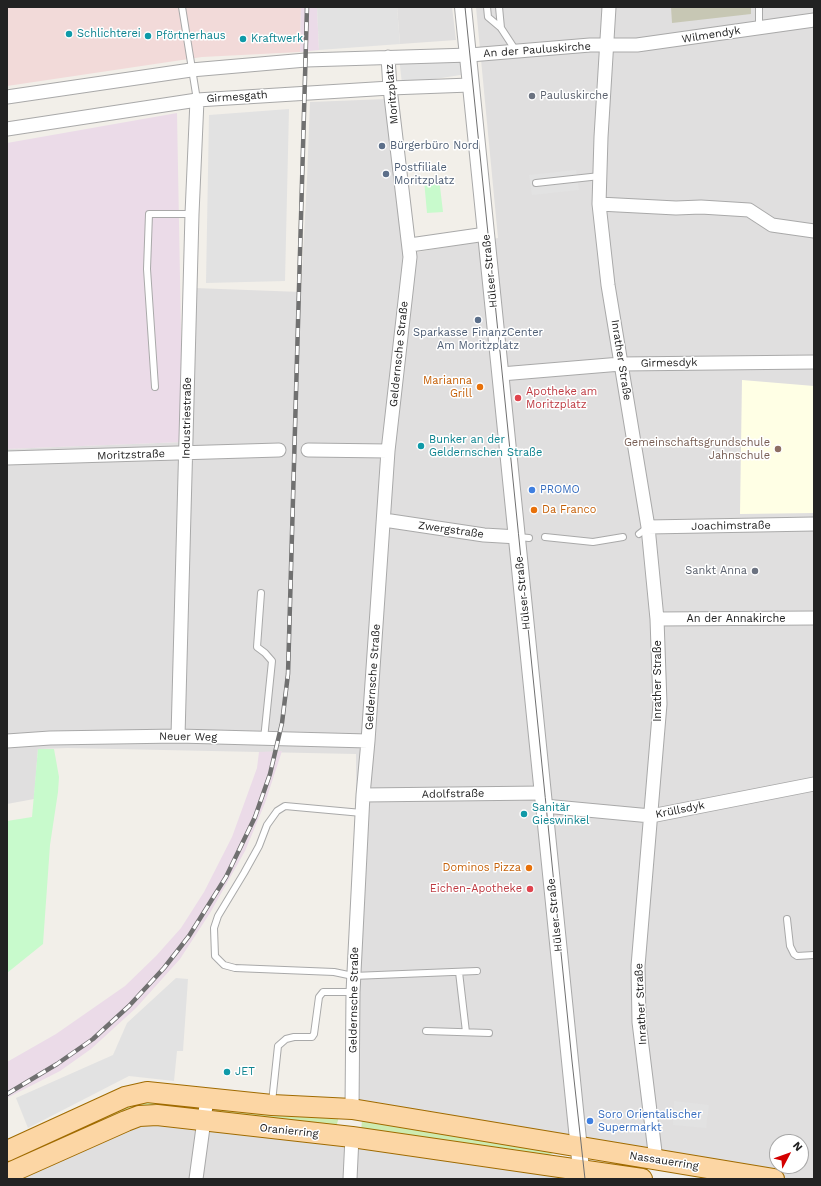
<!DOCTYPE html>
<html>
<head>
<meta charset="utf-8">
<style>
  body { margin:0 }
  #map { position:relative; width:821px; height:1186px; overflow:hidden; background:#f2efe9; font-family:"Work Sans",sans-serif }
  canvas { display:block }
  .frame { position:absolute; inset:0; border:8px solid #222; pointer-events:none }
  .north { position:absolute; left:769px; top:1134px; width:40px; height:40px; box-sizing:border-box; background:#fff; border:1px solid #a7a7a7; border-radius:50%; rotate:49deg; font-size:11px; font-weight:700; line-height:16px; text-align:center; color:#222 }
  .north::after { content:''; display:block; margin:auto; width:14px; height:18px; background:#d40000; clip-path:polygon(50% 0,100% 100%,50% 72%,0 100%) }
</style>
</head>
<body>
<div id="map">
<canvas width="821" height="1186"></canvas>
<div class="frame"></div>
<div class="north">N</div>
</div>
<script>
const context = document.querySelector('canvas').getContext('2d');
context.lineJoin = 'round';
function fill(path, color) { context.fillStyle = color; context.fill(path, 'evenodd'); }
const shape = rows => new Path2D(rows.map(r => 'M' + r).join(''));
function strokePath(path, color, width, dash) { context.strokeStyle = color; context.lineWidth = width; context.lineCap = dash ? 'butt' : 'round'; context.setLineDash(dash || []); context.stroke(path); }
function write(font, color, halo, rows, align = 'center') {
  context.font = font + ' "Work Sans",sans-serif'; context.lineWidth = 3; context.setLineDash([]); context.textBaseline = 'middle'; context.strokeStyle = halo; context.fillStyle = color; for (const [text, x, y, turn = 0] of rows) {
    context.save(); context.translate(x, y); context.rotate((+turn || 0) * Math.PI / 180); context.textAlign = isNaN(turn) ? turn : align; if (halo) context.strokeText(text, 0, 0); context.fillText(text, 0, 0); context.restore();
  }
}
fill(shape([
  [397,7,452,7,456,40,400,44],
  [476,7,814,7,814,1179,777,1179,357,1105,356,754,68,748,38,749,34,799,7,804,7,449,183,442,194,288,301,292,307,179,310,102,386,99,406,254,498,238],
  [777,1142,801,1142,801,1166,777,1166],
  [145,1117,607,1179,12,1179]
]), '#e0dfdf');
fill(shape([
  [7,7,301,7,300,52,202,57,7,86]
]), '#f2dad9');
fill(shape([
  [301,7,317,7,319,50,300,52],
  [177,113,183,442,7,449,7,143],
  [282,751,265,803,245,851,210,913,180,959,136,1008,91,1049,60,1071,7,1098,7,1062,56,1034,125,986,156,956,181,928,204,892,232,837,257,768,259,752]
]), '#ebdbe8');
fill(shape([
  [742,380,814,386,814,513,740,514]
]), '#ffffe5');
fill(shape([
  [671,7,751,7,751,14,672,23]
]), '#c7c7b4');
fill(shape([
  [141,1100,195,1103,198,1110,142,1107,11,1167,7,1162,7,1159],
  [219,1105,339,1117,336,1127,217,1116,216,1110],
  [362,1119,552,1148,553,1153,548,1156,361,1133]
]), '#cdebb0');
fill(shape([
  [439,178,443,212,427,213,424,180],
  [38,749,54,749,59,777,58,792,50,845,43,944,7,973,7,821,32,817]
]), '#c8facc');
fill(shape([
  [317,7,397,7,400,44,319,50],
  [464,56,467,74,402,84,399,57],
  [289,109,285,281,206,283,209,115],
  [576,170,579,190,532,195,529,175],
  [176,978,188,979,183,1051,177,1051,174,1081,129,1076,28,1128,16,1098,113,1055,127,1023],
  [674,1101,709,1105,706,1128,673,1125]
]), '#e2e2e2');
const service = shape([
  [182,7,197,100],
  [487,7,488,17,501,28,516,51],
  [499,7,501,28],
  [759,28,759,7],
  [536,183,600,176],
  [155,387,147,269,149,214,192,214],
  [639,534,648,527],
  [518,537,529,538],
  [545,537,593,542,623,537],
  [261,593,257,647,265,653,272,661,264,739],
  [362,813,285,806,277,811,267,825,259,846,244,873,218,916,214,928,215,956,224,965,235,968,334,972,353,976,477,971],
  [787,919,790,946,794,954,797,956,814,955],
  [459,972,466,1032],
  [426,1031,489,1033],
  [272,1102,278,1046,286,1039,294,1037,312,1037,314,1034,319,997,323,992,353,992]
]);
const minor = shape([
  [609,7,601,137,599,204,608,285,648,527,657,619,660,704,638,966,639,1022,656,1160],
  [7,97,191,70,306,60,470,55,590,45,637,45,814,20],
  [7,129,197,100,390,88,470,85],
  [599,204,676,208,701,207,749,210,772,225,814,231],
  [410,245,486,234],
  [501,374,621,364,814,362],
  [308,450,388,451],
  [7,458,279,450],
  [384,520,484,535,518,537],
  [648,527,814,524],
  [657,619,814,618],
  [178,736,192,214,197,100],
  [7,741,50,738,178,736,368,741],
  [363,795,543,793],
  [544,806,651,816,814,784],
  [352,1109,353,992,363,795,368,741,388,451,410,257,390,88,388,57],
  [196,1179,207,1098],
  [350,1179,352,1137]
]);
const tertiary = shape([
  [463,7,582,1179]
]);
const primary = shape([
  [7,1151,125,1097,147,1092,272,1105,352,1109,774,1179],
  [7,1174,126,1121,139,1116,157,1115,352,1137,642,1179]
]);
strokePath(service, '#a9a9a9', 8);
strokePath(minor, '#a9a9a9', 15);
strokePath(tertiary, '#a9a9a9', 18);
strokePath(primary, '#a06b00', 22);
strokePath(service, '#fff', 6);
strokePath(minor, '#fff', 13);
strokePath(tertiary, '#fff', 16);
strokePath(primary, '#fcd6a4', 20);
strokePath(shape([
  [465,7,572,1061,585,1179]
]), '#707070', 1);
const rail = shape([
  [7,1094,57,1064,93,1039,129,1006,164,968,189,936,226,877,255,817,270,774,282,723,288,674,307,7]
]);
strokePath(rail, '#707070', 4.5);
strokePath(rail, '#fff', 3, [9]);
for (const [x, y, r, color] of [
  [69,34,4,"#0f9aa8"],
  [148,36,4,"#0f9aa8"],
  [243,39,4,"#0f9aa8"],
  [532,96,4,"#6b7280"],
  [382,146,4,"#5c6f8a"],
  [386,174,4,"#5c6f8a"],
  [478,320,4,"#5c6f8a"],
  [480,387,4,"#e8710a"],
  [518,398,4,"#e0444e"],
  [421,446,4,"#0f9aa8"],
  [778,449,4,"#8d6e63"],
  [532,490,4,"#3f7fe0"],
  [534,510,4,"#e8710a"],
  [755,571,4,"#6b7280"],
  [524,814,4,"#0f9aa8"],
  [529,868,4,"#e8710a"],
  [530,889,4,"#e0444e"],
  [227,1072,4,"#0f9aa8"],
  [590,1121,4,"#3f7fe0"]
]) { const dot = new Path2D(); dot.arc(x, y, r, 0, 2 * Math.PI); context.fillStyle = color; context.fill(dot); strokePath(dot, '#fff', 1.5); }
write('11px', '#0d838f', '#fff', [
  ["Schlichterei",77,34],
  ["Pförtnerhaus",156,36],
  ["Kraftwerk",251,39],
  ["Bunker an der",429,440],
  ["Geldernschen Straße",429,453],
  ["Sanitär",532,808],
  ["Gieswinkel",532,821],
  ["JET",235,1072]
], 'left');
write('11px', '#222', '#fff', [
  ["Wilmendyk",711,35,-9],
  ["An der Pauluskirche",537,50,-4],
  ["Moritzplatz",392,94,-95],
  ["Girmesgath",237,97,-4],
  ["Hülser Straße",490,271,-96],
  ["Geldernsche Straße",399,354,-84],
  ["Inrather Straße",621,360,81],
  ["Girmesdyk",669,363,-1],
  ["Industriestraße",187,418,-89],
  ["Moritzstraße",131,455,-2],
  ["Joachimstraße",731,526,-1],
  ["Zwergstraße",451,530,8],
  ["Hülser Straße",523,593,-96],
  ["An der Annakirche",736,619],
  ["Geldernsche Straße",373,677,-86],
  ["Inrather Straße",658,681,-90],
  ["Neuer Weg",188,737,1],
  ["Adolfstraße",453,794,-1],
  ["Krüllsdyk",680,810,-11],
  ["Hülser Straße",555,915,-96],
  ["Geldernsche Straße",354,1000,-89],
  ["Inrather Straße",641,1004,-93],
  ["Oranierring",289,1131,6],
  ["Nassauerring",664,1161,9]
]);
write('11px', '#5b616d', '#fff', [
  ["Pauluskirche",540,96],
  ["Sankt Anna",747,571,"right"]
], 'left');
write('11px', '#4e5e75', '#fff', [
  ["Bürgerbüro Nord",390,146],
  ["Postfiliale",394,168],
  ["Moritzplatz",394,181],
  ["Sparkasse FinanzCenter",478,333,"center"],
  ["Am Moritzplatz",478,346,"center"]
], 'left');
write('11px', '#c56008', '#fff', [
  ["Marianna",472,381],
  ["Grill",472,394],
  ["Da Franco",542,510,"left"],
  ["Dominos Pizza",521,868]
], 'right');
write('11px', '#be3a42', '#fff', [
  ["Apotheke am",526,392],
  ["Moritzplatz",526,405],
  ["Eichen-Apotheke",522,889,"right"]
], 'left');
write('11px', '#785e54', '#fff', [
  ["Gemeinschaftsgrundschule",770,443],
  ["Jahnschule",770,456]
], 'right');
write('11px', '#366cbe', '#fff', [
  ["PROMO",540,490],
  ["Soro Orientalischer",598,1115],
  ["Supermarkt",598,1128]
], 'left');
</script>
</body>
</html>
